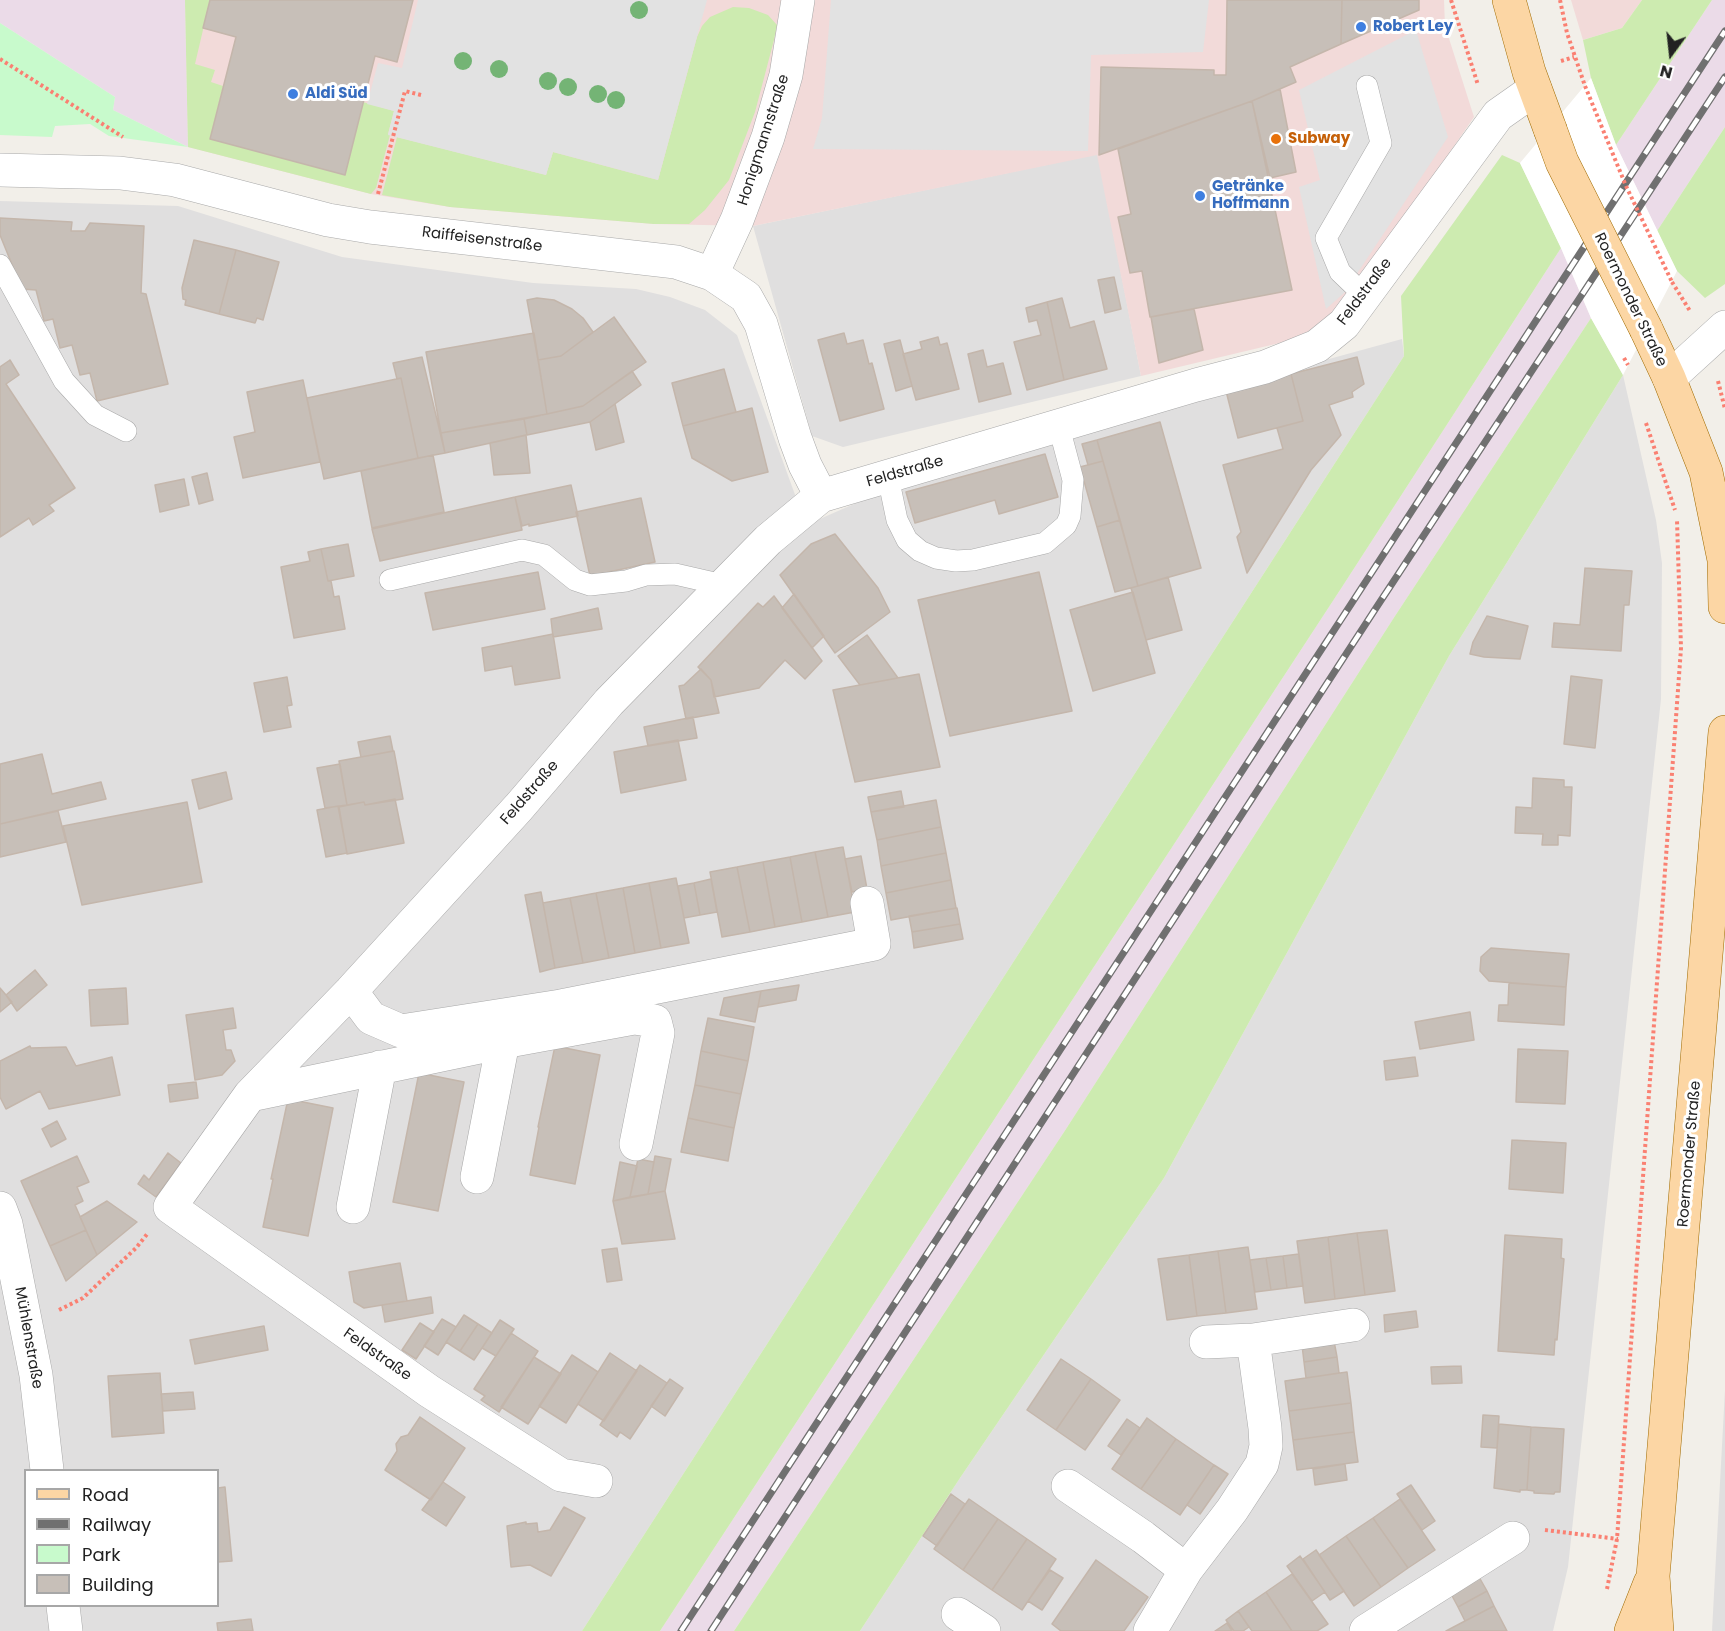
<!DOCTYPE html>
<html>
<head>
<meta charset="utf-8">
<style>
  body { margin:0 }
  #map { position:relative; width:1725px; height:1631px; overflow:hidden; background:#f2efe9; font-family:Poppins,sans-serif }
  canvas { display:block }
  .legend { position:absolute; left:24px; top:1469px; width:195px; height:138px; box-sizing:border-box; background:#fff; border:2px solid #a7a7a7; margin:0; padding:8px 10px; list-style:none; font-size:18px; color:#222 }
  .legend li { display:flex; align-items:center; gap:12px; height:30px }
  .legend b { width:30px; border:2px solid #a7a7a7 }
  .north { position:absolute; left:1641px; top:24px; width:60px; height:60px; -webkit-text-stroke:4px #fff; paint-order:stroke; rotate:195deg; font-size:16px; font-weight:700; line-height:24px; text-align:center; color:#222 }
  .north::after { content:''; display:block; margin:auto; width:21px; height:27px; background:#222; clip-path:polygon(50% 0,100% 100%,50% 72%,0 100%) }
</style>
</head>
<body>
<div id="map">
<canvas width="1725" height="1631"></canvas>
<ul class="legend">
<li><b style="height:8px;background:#fcd6a4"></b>Road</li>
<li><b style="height:8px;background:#707070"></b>Railway</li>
<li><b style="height:16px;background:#c8facc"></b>Park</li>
<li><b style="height:16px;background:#c7bfb8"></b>Building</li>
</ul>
<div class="north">N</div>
</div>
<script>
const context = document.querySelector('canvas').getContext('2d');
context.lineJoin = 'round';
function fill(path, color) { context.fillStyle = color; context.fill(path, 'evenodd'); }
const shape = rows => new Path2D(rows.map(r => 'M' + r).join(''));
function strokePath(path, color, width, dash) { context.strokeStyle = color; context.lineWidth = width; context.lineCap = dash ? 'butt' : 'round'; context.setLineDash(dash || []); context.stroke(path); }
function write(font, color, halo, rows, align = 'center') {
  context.font = font + ' Poppins,sans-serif'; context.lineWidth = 6; context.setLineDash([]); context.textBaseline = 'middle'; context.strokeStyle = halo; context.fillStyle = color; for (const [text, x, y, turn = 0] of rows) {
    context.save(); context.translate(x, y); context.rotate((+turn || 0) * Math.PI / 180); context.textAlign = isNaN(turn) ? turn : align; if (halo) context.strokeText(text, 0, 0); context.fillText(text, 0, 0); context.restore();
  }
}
fill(shape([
  [1098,154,1141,376,843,447,812,436,753,226],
  [0,201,178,206,342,257,533,283,636,289,670,297,705,310,737,335,806,525,870,497,1267,376,1402,339,1404,356,582,1631,0,1631],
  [26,1470,218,1470,218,1606,26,1606],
  [1623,375,1656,520,1662,563,1661,699,1568,1567,1553,1631,860,1631,960,1478,1164,1178,1449,656],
  [1725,1390,1725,1631,1712,1631]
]), '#e0dfdf');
fill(shape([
  [185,0,1444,0,1445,26,1474,117,1349,299,1322,325,1288,341,1141,376,1097,155,753,226,654,224,450,207,371,194,188,147],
  [1571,0,1642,0,1622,28,1583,40]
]), '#f2dad9');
fill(shape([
  [0,0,185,0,188,147,113,110,115,97,0,23],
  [1712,0,1725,0,1725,127,1657,231,1616,145],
  [1561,248,1591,318,1395,616,1066,1129,734,1631,660,1631,1342,587]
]), '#ebdbe8');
fill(shape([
  [185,0,210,0,195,64,215,70,211,82,223,86,210,139,345,175,363,102,394,111,388,134,390,135,376,188,371,194,188,147],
  [1642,0,1712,0,1616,145,1591,78,1583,40,1622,28],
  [733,7,749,8,768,15,777,25,774,40,755,112,729,180,705,210,689,224,654,224,450,207,382,195,397,137,546,175,553,152,658,180,697,37,702,26,710,17],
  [1725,127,1725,284,1705,298,1677,271,1657,231],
  [1502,155,1520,163,1561,248,1342,587,660,1631,582,1631,1404,356,1401,296],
  [1591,318,1623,375,1449,656,1164,1178,960,1478,860,1631,734,1631,1066,1129,1395,616]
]), '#cdebb0');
fill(shape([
  [0,23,115,97,113,110,188,147,109,136,90,124,55,126,52,137,0,135]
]), '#c8facc');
fill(shape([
  [418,0,707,0,658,180,553,152,546,175,388,135,394,111,367,104,378,63,402,68],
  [831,0,1209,0,1203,52,1091,55,1088,151,813,149,822,118],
  [1416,30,1448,137,1344,293,1326,309,1299,187,1320,180,1299,90]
]), '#e2e2e2');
fill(shape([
  [1591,78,1616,145,1677,271,1623,375,1591,318,1561,248,1520,163]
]), '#fff');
const building = shape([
  [210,0,413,0,397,62,375,56,345,175,210,139,236,37,203,28,210,0],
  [1227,0,1342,0,1341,44,1290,67,1296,82,1252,101,1099,155,1101,67,1214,70,1214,75,1226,75,1227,0],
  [1342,0,1419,0,1419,10,1341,44,1342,0],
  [1280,89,1296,172,1270,178,1252,101,1280,89],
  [1252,101,1292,290,1150,317,1142,271,1130,273,1118,217,1131,214,1118,149,1252,101],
  [0,218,72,222,71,231,85,231,90,223,144,226,141,293,146,294,168,384,97,401,90,373,80,375,72,345,60,348,53,319,44,321,36,290,22,289,0,235,0,218],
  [194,240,236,250,219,314,185,305,186,300,183,299,182,288,194,240],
  [236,250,279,262,263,320,257,318,255,323,219,314,236,250],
  [1114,277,1121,309,1105,313,1098,280,1114,277],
  [537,298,554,300,572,309,583,318,593,332,561,356,538,360,527,300,537,298],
  [1062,298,1070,328,1094,321,1107,369,1064,380,1047,302,1062,298],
  [1047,302,1064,380,1027,390,1014,342,1041,335,1037,320,1029,322,1026,308,1047,302],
  [1194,309,1203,350,1159,363,1151,317,1194,309],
  [614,317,646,362,583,406,547,414,538,360,561,356,614,317],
  [534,333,547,414,441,433,426,352,534,333],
  [844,333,847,344,863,340,869,364,872,363,884,409,840,421,818,340,844,333],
  [938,337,940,345,947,343,959,389,916,400,903,354,922,349,920,342,938,337],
  [900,340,912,386,896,391,884,344,900,340],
  [983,350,987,367,1003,363,1011,394,979,402,968,354,983,350],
  [422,357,445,453,418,458,401,378,397,379,393,363,422,357],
  [1357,357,1364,384,1352,392,1353,397,1329,405,1341,435,1311,470,1247,573,1237,537,1241,532,1223,465,1283,449,1277,428,1303,421,1291,374,1357,357],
  [10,360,19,375,6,384,75,488,49,505,54,511,33,525,29,518,0,537,0,367,10,360],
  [724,369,736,412,683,426,672,383,724,369],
  [632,371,641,385,590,422,527,435,524,419,583,406,632,371],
  [1291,374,1303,421,1238,438,1226,391,1291,374],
  [401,378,418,458,324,479,307,398,401,378],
  [303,380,320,462,243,478,234,437,255,432,247,392,303,380],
  [615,404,624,442,596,450,590,422,615,404],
  [752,408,768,472,732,481,692,458,683,426,752,408],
  [524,419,527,435,445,453,441,433,524,419],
  [1160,422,1201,568,1138,586,1097,440,1160,422],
  [526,435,530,473,494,475,490,443,526,435],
  [1097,440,1103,461,1088,465,1082,444,1097,440],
  [1045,454,1058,497,999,514,995,500,915,523,906,492,1045,454],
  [433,455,444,512,372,528,361,471,433,455],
  [1103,461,1120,520,1097,527,1080,467,1103,461],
  [207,473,213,500,199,504,192,477,207,473],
  [184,479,189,505,160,512,155,485,184,479],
  [571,485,578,516,529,526,529,524,522,526,515,497,571,485],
  [515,497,522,530,380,561,372,529,515,497],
  [641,498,655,562,590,576,576,512,641,498],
  [1120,520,1138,586,1115,592,1097,527,1120,520],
  [835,534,878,588,890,612,835,653,780,575,811,544,835,534],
  [348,544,354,576,328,581,321,549,348,544],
  [321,549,328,581,331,581,334,597,339,596,345,629,294,638,281,567,310,561,308,552,321,549],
  [1585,568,1632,571,1629,605,1624,605,1621,651,1552,647,1554,623,1580,625,1585,568],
  [538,572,545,609,433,630,425,593,538,572],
  [1039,572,1072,711,950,736,918,600,1039,572],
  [1168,577,1182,630,1146,640,1131,588,1168,577],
  [1133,592,1155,673,1093,691,1070,610,1133,592],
  [794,594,824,636,812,648,782,608,794,594],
  [774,596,822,661,805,679,785,660,759,688,714,697,711,680,698,667,758,603,763,607,774,596],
  [598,608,602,629,553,637,551,619,598,608],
  [1487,616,1528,626,1520,659,1484,657,1470,654,1473,642,1487,616],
  [553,634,560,678,515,685,512,666,485,671,482,648,553,634],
  [867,635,898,678,860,685,838,656,867,635],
  [701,669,711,680,719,713,686,719,679,686,684,685,701,669],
  [919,674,940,767,855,782,833,690,919,674],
  [1571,676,1602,680,1595,748,1564,744,1571,676],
  [287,677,292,705,287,706,291,727,264,732,254,683,287,677],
  [693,717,697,738,648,746,644,727,693,717],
  [390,736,393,751,361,757,358,742,390,736],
  [678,740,686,780,621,793,614,752,678,740],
  [394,751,403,799,365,805,364,802,347,805,339,761,394,751],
  [42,754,52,794,101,782,106,799,0,824,0,764,42,754],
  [340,764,347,805,325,808,317,768,340,764],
  [226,772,232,799,199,809,192,780,226,772],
  [1533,778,1564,780,1564,787,1572,787,1570,836,1558,835,1558,845,1542,845,1543,834,1515,833,1516,807,1532,808,1533,778],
  [901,791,904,807,871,812,868,797,901,791],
  [395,799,404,843,347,854,339,807,364,802,365,805,395,799],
  [936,800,941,827,877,840,871,812,936,800],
  [187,802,202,882,82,905,63,826,187,802],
  [338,806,347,853,326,857,317,810,338,806],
  [58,811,66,842,0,857,0,824,58,811],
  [941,827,946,853,881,866,877,840,941,827],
  [843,847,855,912,828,917,815,852,843,847],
  [815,852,828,917,802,922,790,857,815,852],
  [946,853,951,880,886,893,881,866,946,853],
  [861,856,867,889,852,892,845,859,861,856],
  [790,857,802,922,775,927,763,862,790,857],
  [763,862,775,927,750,932,737,867,763,862],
  [737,867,750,932,722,937,710,872,737,867],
  [676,878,689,943,661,948,649,883,676,878],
  [711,879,717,912,700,915,694,883,711,879],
  [951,880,956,908,891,920,886,893,951,880],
  [649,883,661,948,635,953,623,888,649,883],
  [694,883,700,915,684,918,678,886,694,883],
  [623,888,635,953,609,958,596,893,623,888],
  [541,892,555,968,540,972,525,895,541,892],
  [596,893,609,958,583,963,570,898,596,893],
  [570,898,583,963,555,968,543,903,570,898],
  [957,908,960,924,912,932,909,916,957,908],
  [960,924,963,939,914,948,912,932,960,924],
  [1491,948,1569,954,1566,987,1489,981,1480,971,1481,957,1491,948],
  [35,970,47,985,17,1011,6,995,35,970],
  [1509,983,1566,987,1564,1025,1498,1021,1499,1005,1508,1005,1509,983],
  [799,985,796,1000,758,1007,761,991,799,985],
  [0,988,12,1002,0,1012,0,988],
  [126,988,128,1024,91,1026,89,990,126,988],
  [761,991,755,1022,720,1015,724,998,761,991],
  [233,1008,236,1028,223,1030,226,1050,231,1050,235,1061,222,1075,195,1080,186,1015,233,1008],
  [1470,1012,1474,1040,1420,1049,1415,1022,1470,1012],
  [708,1018,754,1027,748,1061,701,1051,708,1018],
  [30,1046,31,1048,66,1047,76,1066,112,1057,120,1095,49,1109,40,1091,6,1109,0,1097,0,1061,30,1046],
  [555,1046,600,1055,575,1184,530,1175,539,1127,538,1127,555,1046],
  [1518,1049,1568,1051,1565,1104,1516,1102,1518,1049],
  [701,1051,748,1061,741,1094,695,1085,701,1051],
  [1415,1057,1418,1076,1386,1080,1384,1061,1415,1057],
  [419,1073,464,1082,438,1211,393,1202,419,1073],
  [196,1082,198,1098,170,1102,168,1085,196,1082],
  [695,1085,741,1094,734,1128,688,1118,695,1085],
  [288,1099,333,1108,308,1236,263,1227,273,1179,271,1179,288,1099],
  [688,1118,734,1128,728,1161,681,1152,688,1118],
  [57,1121,66,1139,51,1147,42,1129,57,1121],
  [1512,1140,1566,1143,1563,1193,1509,1189,1512,1140],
  [168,1153,181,1163,156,1197,138,1184,144,1175,149,1180,168,1153],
  [77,1156,89,1182,77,1187,83,1201,75,1205,86,1230,50,1246,21,1181,77,1156],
  [655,1156,671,1159,665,1191,648,1194,655,1156],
  [638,1159,654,1162,648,1194,630,1197,638,1159],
  [620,1162,637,1166,630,1197,613,1201,620,1162],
  [665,1191,675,1239,622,1244,613,1201,665,1191],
  [107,1201,137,1222,97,1255,80,1217,107,1201],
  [86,1230,97,1255,66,1281,50,1246,86,1230],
  [1387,1230,1395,1291,1365,1295,1357,1233,1387,1230],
  [1357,1233,1365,1295,1335,1299,1328,1237,1357,1233],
  [1505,1235,1562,1239,1561,1258,1564,1259,1557,1340,1555,1339,1554,1355,1498,1351,1505,1235],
  [1328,1237,1335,1299,1305,1303,1297,1241,1328,1237],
  [1248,1247,1257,1309,1226,1313,1218,1251,1248,1247],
  [617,1248,622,1280,607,1282,602,1250,617,1248],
  [1218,1251,1226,1313,1197,1316,1189,1255,1218,1251],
  [1299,1254,1303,1286,1287,1288,1283,1256,1299,1254],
  [1189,1255,1197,1316,1167,1320,1158,1259,1189,1255],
  [1283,1256,1287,1288,1271,1290,1266,1258,1283,1256],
  [1266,1258,1271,1290,1255,1292,1250,1260,1266,1258],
  [400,1263,407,1301,364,1308,354,1302,349,1272,400,1263],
  [431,1297,433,1313,385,1322,382,1305,431,1297],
  [1416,1311,1418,1327,1385,1332,1384,1315,1416,1311],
  [464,1315,478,1324,460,1351,446,1342,464,1315],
  [442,1319,456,1327,438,1355,424,1346,442,1319],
  [500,1320,514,1329,496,1356,482,1348,500,1320],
  [420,1323,434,1332,416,1359,402,1350,420,1323],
  [478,1324,492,1333,474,1360,460,1351,478,1324],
  [264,1326,268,1350,195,1364,190,1340,264,1326],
  [511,1333,538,1351,499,1412,481,1400,485,1396,474,1389,511,1333],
  [1334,1341,1337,1357,1304,1362,1302,1345,1334,1341],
  [610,1353,637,1371,604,1421,578,1404,610,1353],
  [572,1355,598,1372,566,1423,539,1406,572,1355],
  [534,1357,561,1374,528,1424,501,1407,534,1357],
  [1337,1357,1339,1373,1306,1378,1304,1362,1337,1357],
  [1061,1359,1091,1379,1056,1430,1027,1410,1061,1359],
  [640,1365,667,1383,630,1439,620,1432,617,1437,600,1425,640,1365],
  [1461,1366,1462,1383,1432,1384,1431,1367,1461,1366],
  [1347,1372,1351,1403,1289,1411,1285,1381,1347,1372],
  [160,1373,164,1433,112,1437,108,1376,160,1373],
  [670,1379,683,1388,665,1416,651,1406,670,1379],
  [1091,1379,1120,1400,1085,1450,1056,1430,1091,1379],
  [193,1392,195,1409,163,1411,161,1394,193,1392],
  [1351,1403,1354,1432,1293,1440,1289,1411,1351,1403],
  [1483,1415,1499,1416,1497,1448,1481,1447,1483,1415],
  [420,1417,465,1448,431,1500,385,1470,397,1451,396,1444,401,1437,408,1435,420,1417],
  [1147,1418,1176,1439,1141,1489,1112,1469,1147,1418],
  [1127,1419,1140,1428,1121,1455,1108,1446,1127,1419],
  [1499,1424,1531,1427,1527,1490,1520,1490,1520,1492,1494,1488,1499,1424],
  [1531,1427,1564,1429,1560,1492,1555,1492,1554,1494,1534,1493,1534,1491,1527,1490,1531,1427],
  [1354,1432,1358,1462,1297,1470,1293,1440,1354,1432],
  [1176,1439,1214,1465,1180,1515,1141,1489,1176,1439],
  [1345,1464,1347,1480,1315,1485,1313,1469,1345,1464],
  [1214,1465,1228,1474,1200,1514,1187,1505,1214,1465],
  [443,1482,465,1497,446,1526,422,1510,443,1482],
  [1411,1485,1435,1521,1422,1530,1397,1494,1411,1485],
  [225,1487,232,1561,218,1562,218,1488,225,1487],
  [951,1494,965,1504,937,1546,923,1536,951,1494],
  [969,1499,998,1519,963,1570,934,1549,969,1499],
  [1400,1499,1435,1550,1408,1568,1373,1518,1400,1499],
  [564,1507,585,1518,551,1576,530,1565,511,1567,507,1526,526,1522,526,1524,537,1523,538,1532,550,1530,564,1507],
  [1373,1518,1408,1568,1381,1587,1346,1536,1373,1518],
  [998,1519,1027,1539,992,1590,963,1570,998,1519],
  [1346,1536,1381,1587,1354,1606,1319,1555,1346,1536],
  [1027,1539,1056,1559,1022,1610,992,1590,1027,1539],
  [1316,1550,1344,1591,1330,1600,1303,1559,1316,1550],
  [1300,1556,1325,1592,1312,1601,1287,1566,1300,1556],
  [1096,1560,1148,1597,1124,1631,1061,1631,1052,1624,1096,1560],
  [1050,1570,1063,1578,1042,1610,1028,1601,1050,1570],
  [1292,1574,1328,1624,1317,1631,1292,1631,1266,1592,1292,1574],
  [1479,1577,1487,1591,1458,1607,1450,1592,1479,1577],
  [1487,1591,1494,1606,1465,1621,1458,1607,1487,1591],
  [1266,1592,1292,1631,1252,1631,1238,1611,1266,1592],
  [1494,1606,1507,1631,1446,1631,1465,1621,1494,1606],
  [1238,1611,1249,1627,1243,1631,1234,1631,1226,1620,1238,1611],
  [251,1619,253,1631,218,1631,217,1623,251,1619],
  [1227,1623,1232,1631,1215,1631,1227,1623]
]);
fill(building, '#c7bfb8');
strokePath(building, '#c4b6ab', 1.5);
const service = shape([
  [0,265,64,381,95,415,126,431],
  [1364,295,1340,272,1326,238,1381,143,1367,86],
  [888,477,897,520,907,540,920,551,936,558,956,561,973,560,1045,543,1066,525,1070,516,1073,480,1059,427],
  [390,580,522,550,544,555,575,580,590,585,626,581,646,575,675,574,723,585]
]);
const minor = shape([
  [0,170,120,173,175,180,328,220,370,227,676,262,712,274,746,297,761,324,795,438,805,465,821,496],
  [712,274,737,220,768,137,786,75,798,0],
  [1669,378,1725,327],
  [351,991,371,1018,401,1031,561,1006,874,944,867,903],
  [250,1095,503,1042,634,1018,655,1021,658,1033,636,1144],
  [477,1177,503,1042],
  [353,1207,380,1067],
  [0,1208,6,1224,36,1375,47,1470],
  [1206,1342,1253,1340,1353,1325],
  [596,1481,561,1475,429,1391,170,1207,250,1095,351,991,519,807,609,702,768,540,821,496,1196,385,1265,367,1317,346,1344,324,1498,115,1535,89],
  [1068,1486,1143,1537,1186,1570],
  [63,1606,66,1631],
  [958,1614,984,1631],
  [1150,1631,1186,1570,1232,1510,1262,1464,1266,1446,1265,1428,1253,1340],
  [1366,1631,1513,1538]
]);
const primary = shape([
  [1509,0,1529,72,1550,129],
  [1646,329,1669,378,1706,472,1724,560,1725,607],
  [1631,1631,1650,1583],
  [1657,1631,1653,1576,1725,732]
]);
strokePath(service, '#a9a9a9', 22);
strokePath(minor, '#a9a9a9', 34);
strokePath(primary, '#a06b00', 34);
strokePath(shape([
  [1451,0,1478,85],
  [1560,0,1567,33,1585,86],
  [0,59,123,137],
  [1561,61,1574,57],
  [378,194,405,91,421,95],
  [1672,282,1690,311],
  [1718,381,1725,409],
  [1646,423,1675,510],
  [59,1310,83,1298,136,1248,148,1233],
  [1545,1530,1618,1539],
  [1607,1589,1617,1539,1681,648,1677,520]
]), '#fa8072', 4, [3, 3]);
strokePath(service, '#fff', 21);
strokePath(minor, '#fff', 33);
strokePath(primary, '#fcd6a4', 33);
const rail = shape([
  [681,1631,1725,31],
  [711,1631,1376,608,1725,77]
]);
strokePath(rail, '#707070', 7);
strokePath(rail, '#fff', 4.5, [14]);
const primaryBridge = shape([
  [1550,129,1562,162,1646,329]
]);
strokePath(primaryBridge, '#a06b00', 34, []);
strokePath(shape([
  [1585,86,1626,186,1672,282],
  [1624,358,1628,365]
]), '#fa8072', 4, [3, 3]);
strokePath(primaryBridge, '#fcd6a4', 33);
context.fillStyle = '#74b475';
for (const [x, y] of [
  [639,10],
  [463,61],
  [499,69],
  [548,81],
  [568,87],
  [598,94],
  [616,100]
]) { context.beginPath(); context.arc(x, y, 9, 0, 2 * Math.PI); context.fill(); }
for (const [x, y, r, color] of [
  [1361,27,6,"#3f7fe0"],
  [293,94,6,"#3f7fe0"],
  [1276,139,6,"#e8710a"],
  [1200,196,6,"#3f7fe0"]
]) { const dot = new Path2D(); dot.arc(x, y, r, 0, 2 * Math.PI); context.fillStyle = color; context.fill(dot); strokePath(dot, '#fff', 2); }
write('bold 15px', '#366cbe', '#fff', [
  ["Robert Ley",1373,27],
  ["Aldi Süd",305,94],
  ["Getränke",1212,187],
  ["Hoffmann",1212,204]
], 'left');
write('bold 15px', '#c56008', '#fff', [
  ["Subway",1288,139]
], 'left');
write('15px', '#222', '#fff', [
  ["Honigmannstraße",764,140,-72],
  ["Raiffeisenstraße",482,240,7],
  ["Feldstraße",1365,292,-53],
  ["Roermonder Straße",1630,300,64],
  ["Feldstraße",905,472,-16],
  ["Feldstraße",530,793,-49],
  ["Roermonder Straße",1690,1154,-85],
  ["Mühlenstraße",28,1338,80],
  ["Feldstraße",377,1355,35]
]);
</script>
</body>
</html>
